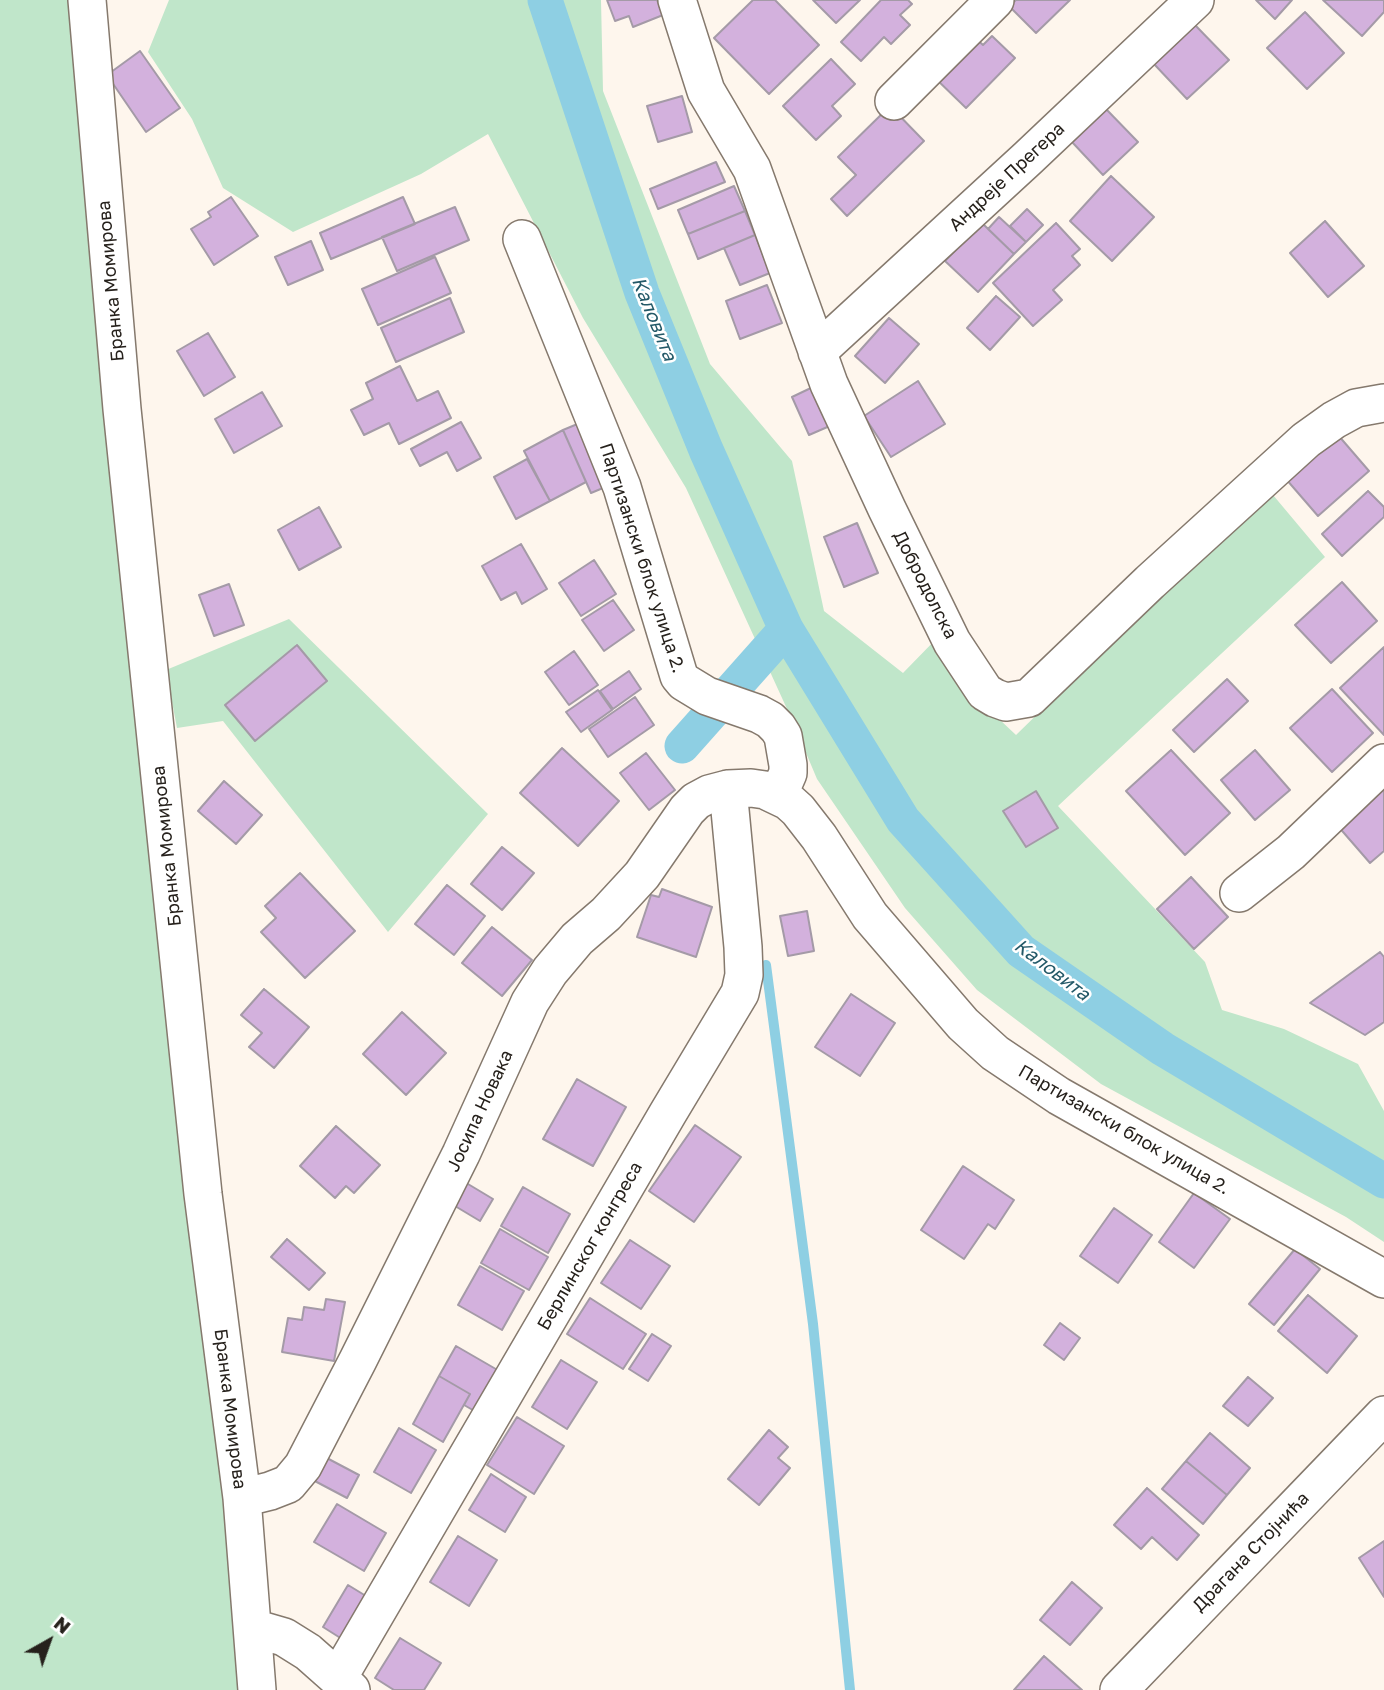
<!DOCTYPE html>
<html>
<head>
<meta charset="utf-8">
<style>
  body { margin:0 }
  #map { position:relative; width:1384px; height:1690px; overflow:hidden; background:#fef6ed; font-family:"Golos Text",sans-serif }
  canvas { display:block }
  .north { position:absolute; left:14px; top:1606px; width:70px; height:70px; -webkit-text-stroke:5px #fff; paint-order:stroke; rotate:40deg; font-size:19px; font-weight:700; line-height:28px; text-align:center; color:#26211c }
  .north::after { content:''; display:block; margin:auto; width:24px; height:32px; background:#26211c; clip-path:polygon(50% 0,100% 100%,50% 72%,0 100%) }
</style>
</head>
<body>
<div id="map">
<canvas width="1384" height="1690"></canvas>
<div class="north">N</div>
</div>
<script>
const context = document.querySelector('canvas').getContext('2d');
context.lineJoin = 'round';
function fill(path, color) { context.fillStyle = color; context.fill(path, 'evenodd'); }
const shape = rows => new Path2D(rows.map(r => 'M' + r).join(''));
function strokePath(path, color, width, dash) { context.strokeStyle = color; context.lineWidth = width; context.lineCap = dash ? 'butt' : 'round'; context.setLineDash(dash || []); context.stroke(path); }
function write(font, color, halo, rows, align = 'center') {
  context.font = font + ' "Golos Text",sans-serif'; context.lineWidth = 5; context.setLineDash([]); context.textBaseline = 'middle'; context.strokeStyle = halo; context.fillStyle = color; for (const [text, x, y, turn = 0] of rows) {
    context.save(); context.translate(x, y); context.rotate((+turn || 0) * Math.PI / 180); context.textAlign = isNaN(turn) ? turn : align; if (halo) context.strokeText(text, 0, 0); context.fillText(text, 0, 0); context.restore();
  }
}
fill(shape([
  [0,0,78,0,262,1690,0,1690],
  [169,0,601,0,603,91,710,364,792,461,824,611,903,673,940,635,982,703,1016,735,1268,489,1325,557,1058,806,1205,962,1222,1010,1284,1029,1358,1064,1384,1111,1384,1242,1346,1217,1101,1084,977,990,905,908,817,779,793,722,686,488,583,318,488,134,421,174,293,232,223,188,192,119,148,52],
  [289,619,488,814,388,932,223,721,177,728,166,670]
]), '#c0e6ca');
strokePath(shape([
  [766,965,813,1324,850,1690]
]), '#8ecfe3', 10);
strokePath(shape([
  [545,0,642,293,706,450,786,629,903,820,1021,951,1163,1049,1384,1181],
  [682,746,786,629]
]), '#8ecfe3', 35);
const building = shape([
  [607,0,657,0,663,15,633,27,629,16,615,21,607,0],
  [753,0,775,0,819,45,769,94,714,38,753,0],
  [813,0,860,0,836,23,813,0],
  [881,0,908,0,912,4,900,15,910,25,891,44,884,37,861,61,841,42,881,0],
  [1016,0,1070,0,1036,33,1009,6,1016,0],
  [1256,0,1292,0,1275,19,1256,0],
  [1323,0,1384,0,1384,12,1362,36,1323,0],
  [1305,12,1344,53,1307,89,1267,48,1305,12],
  [1195,25,1229,60,1187,99,1154,64,1195,25],
  [972,35,983,45,992,36,1015,58,966,108,932,75,972,35],
  [140,51,180,108,146,132,107,75,140,51],
  [831,59,855,84,832,106,841,116,816,140,783,106,831,59],
  [682,96,692,132,658,142,647,106,682,96],
  [890,106,924,141,847,216,831,199,856,175,838,157,890,106],
  [1106,109,1138,142,1103,175,1072,142,1106,109],
  [716,162,725,182,658,209,650,189,716,162],
  [1111,176,1154,217,1112,261,1070,221,1111,176],
  [734,186,745,211,688,234,678,210,734,186],
  [231,197,258,236,214,265,191,229,211,217,208,212,231,197],
  [403,197,415,224,331,259,320,233,403,197],
  [455,207,469,240,397,271,382,237,455,207],
  [1027,209,1043,225,1026,242,1010,226,1027,209],
  [745,211,755,235,698,259,688,234,745,211],
  [999,217,1026,242,1014,254,988,229,999,217],
  [1325,221,1364,266,1328,297,1290,253,1325,221],
  [982,223,1014,254,978,292,945,261,982,223],
  [1056,223,1080,249,1072,256,1080,265,1053,290,1062,300,1033,326,993,283,1056,223],
  [755,235,770,273,740,285,724,248,755,235],
  [311,241,323,270,288,285,275,257,311,241],
  [435,257,451,293,378,325,362,289,435,257],
  [767,285,782,323,740,339,726,301,767,285],
  [996,296,1020,317,990,350,967,328,996,296],
  [450,298,464,332,396,362,381,328,450,298],
  [889,318,919,344,885,383,855,356,889,318],
  [208,333,235,377,204,396,177,351,208,333],
  [400,366,417,401,438,391,451,418,399,444,389,423,364,435,351,410,373,399,366,383,400,366],
  [918,381,945,424,891,457,864,416,918,381],
  [815,386,832,425,809,435,792,397,815,386],
  [262,392,282,426,234,453,215,419,262,392],
  [587,420,615,483,591,493,563,430,587,420],
  [461,422,481,458,457,471,447,452,420,466,411,449,461,422],
  [563,430,586,482,550,501,524,451,563,430],
  [1338,435,1369,471,1318,516,1286,479,1338,435],
  [527,459,550,501,516,519,494,477,527,459],
  [1368,491,1384,507,1384,517,1342,556,1322,534,1368,491],
  [319,507,341,547,299,570,278,530,319,507],
  [857,523,878,573,844,587,824,537,857,523],
  [521,544,547,589,522,604,516,592,501,600,482,566,521,544],
  [594,560,616,594,581,616,559,583,594,560],
  [1342,582,1377,621,1331,663,1295,625,1342,582],
  [229,584,244,625,214,636,199,595,229,584],
  [613,600,634,630,604,651,582,620,613,600],
  [297,645,327,681,255,741,225,705,297,645],
  [1384,647,1384,735,1340,688,1384,647],
  [574,651,598,685,569,705,545,672,574,651],
  [629,671,641,689,613,709,600,691,629,671],
  [1227,679,1248,701,1194,752,1173,730,1227,679],
  [1332,689,1373,733,1332,772,1290,728,1332,689],
  [598,690,612,710,581,732,566,712,598,690],
  [635,697,654,725,608,757,589,729,635,697],
  [562,748,619,801,578,846,520,793,562,748],
  [1171,750,1230,813,1185,855,1126,791,1171,750],
  [1255,750,1290,790,1255,820,1221,780,1255,750],
  [646,753,675,790,649,810,620,773,646,753],
  [224,781,262,815,236,844,198,811,224,781],
  [1384,783,1384,851,1370,863,1337,825,1384,783],
  [1036,791,1058,828,1026,847,1003,811,1036,791],
  [502,847,534,873,502,910,471,884,502,847],
  [300,873,355,931,305,978,261,932,276,918,265,906,300,873],
  [1191,877,1228,917,1194,949,1157,909,1191,877],
  [447,885,485,916,454,955,415,924,447,885],
  [662,889,712,907,696,957,637,937,651,895,659,897,662,889],
  [807,911,814,951,788,956,780,916,807,911],
  [492,927,532,960,502,996,462,963,492,927],
  [1380,952,1384,957,1384,1022,1365,1035,1310,1003,1380,952],
  [264,989,309,1027,274,1068,249,1047,262,1033,241,1015,264,989],
  [851,994,895,1023,860,1076,815,1047,851,994],
  [402,1012,446,1053,406,1095,363,1054,402,1012],
  [577,1079,626,1107,593,1166,543,1139,577,1079],
  [695,1125,741,1157,694,1222,649,1191,695,1125],
  [336,1126,380,1165,354,1193,346,1186,335,1198,300,1166,336,1126],
  [963,1166,1014,1200,995,1229,988,1224,964,1259,921,1230,963,1166],
  [463,1181,493,1199,480,1221,450,1203,463,1181],
  [523,1187,570,1214,548,1253,501,1226,523,1187],
  [1194,1193,1230,1219,1194,1268,1159,1242,1194,1193],
  [1114,1208,1152,1235,1118,1283,1080,1256,1114,1208],
  [500,1229,548,1257,529,1290,481,1263,500,1229],
  [287,1239,325,1273,309,1290,271,1257,287,1239],
  [630,1240,670,1266,641,1309,601,1283,630,1240],
  [1295,1249,1320,1269,1274,1325,1249,1304,1295,1249],
  [480,1266,524,1291,502,1330,458,1305,480,1266],
  [1308,1295,1357,1336,1327,1373,1278,1331,1308,1295],
  [590,1298,646,1334,623,1369,567,1334,590,1298],
  [326,1299,345,1302,334,1361,282,1352,288,1318,302,1320,304,1307,324,1310,326,1299],
  [1060,1323,1080,1338,1064,1360,1044,1345,1060,1323],
  [652,1334,671,1346,648,1381,629,1369,652,1334],
  [456,1346,501,1372,478,1413,464,1405,470,1394,439,1376,456,1346],
  [561,1360,597,1382,567,1429,532,1407,561,1360],
  [439,1376,470,1394,443,1442,413,1424,439,1376],
  [1248,1377,1273,1398,1248,1426,1223,1406,1248,1377],
  [517,1417,564,1446,534,1494,487,1465,517,1417],
  [399,1428,436,1450,411,1493,374,1472,399,1428],
  [769,1430,788,1447,778,1458,790,1468,759,1505,728,1479,769,1430],
  [1210,1433,1250,1468,1227,1495,1186,1461,1210,1433],
  [323,1456,359,1475,347,1498,311,1479,323,1456],
  [1186,1461,1227,1495,1203,1524,1162,1489,1186,1461],
  [491,1474,526,1497,505,1532,469,1510,491,1474],
  [1147,1488,1199,1535,1177,1560,1152,1537,1141,1549,1114,1525,1147,1488],
  [337,1504,386,1533,364,1571,314,1542,337,1504],
  [458,1536,497,1560,469,1606,430,1582,458,1536],
  [1384,1541,1384,1597,1359,1558,1384,1541],
  [1072,1582,1102,1608,1070,1645,1040,1620,1072,1582],
  [348,1585,366,1596,342,1639,323,1627,348,1585],
  [400,1638,441,1663,424,1690,394,1690,375,1678,400,1638],
  [1044,1656,1082,1690,1014,1690,1044,1656]
]);
fill(building, '#d3b1dd');
strokePath(building, '#a49aa7', 2);
const minor = shape([
  [87,0,122,409,203,1194,242,1498,257,1690],
  [677,0,706,91,752,169,829,384,887,509,952,642,985,692,995,698,1006,702,1029,698,1150,582,1306,440,1334,420,1356,408,1384,403],
  [894,101,995,0],
  [522,239,622,487,679,676,684,682,707,696,759,714,770,720,778,728,783,736,788,765,788,773,778,796],
  [817,352,1028,158,1195,0],
  [1239,893,1291,852,1384,763],
  [242,1498,270,1491,288,1484,303,1466,358,1360,461,1154,530,1002,550,971,577,939,606,914,642,875,687,810,696,801,709,794,728,789,751,788,765,790,788,801,798,810,819,837,870,916,963,1024,995,1053,1059,1096,1384,1279],
  [253,1628,284,1637,308,1652,351,1690],
  [338,1678,668,1113,740,993,744,975,743,947,728,789],
  [1119,1690,1384,1415]
]);
strokePath(minor, '#85796d', 40);
strokePath(minor, '#fff', 37);
write('18px', '#26211c', '#fff', [
  ["Андреје Прегера",1007,177,-43],
  ["Бранка Момирова",111,281,-95],
  ["Партизански блок улица 2.",642,558,72],
  ["Добродолска",925,585,63],
  ["Бранка Момирова",167,846,-96],
  ["Јосипа Новака",480,1111,-65],
  ["Партизански блок улица 2.",1124,1130,30],
  ["Берлинског конгреса",590,1246,-60],
  ["Бранка Момирова",230,1409,83],
  ["Драгана Стојнића",1251,1552,-46]
]);
write('italic 19px', '#235968', '#fff', [
  ["Каловита",654,319,68],
  ["Каловита",1052,970,37]
]);
</script>
</body>
</html>
